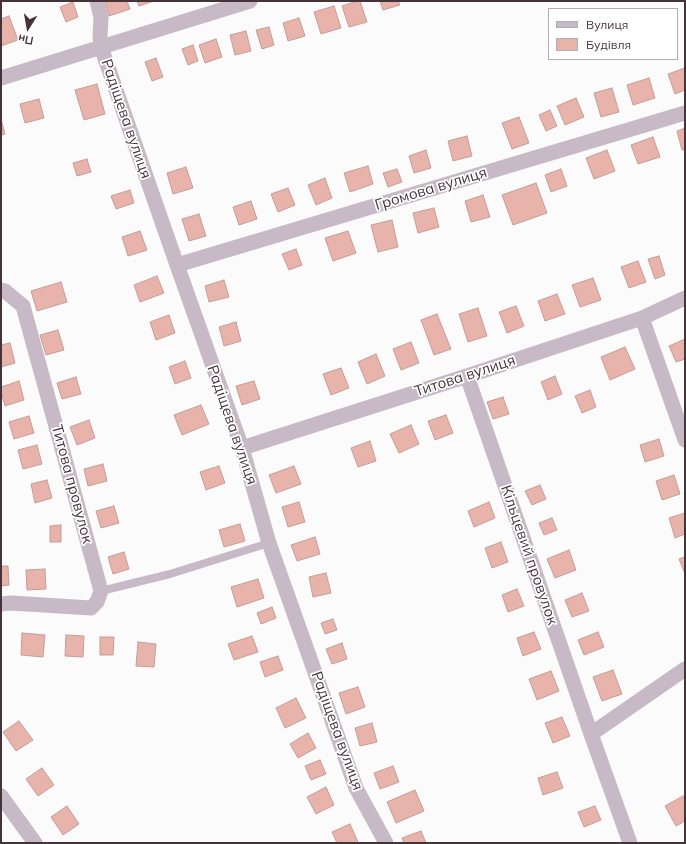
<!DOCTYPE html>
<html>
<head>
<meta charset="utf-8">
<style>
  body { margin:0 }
  #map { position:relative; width:686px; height:844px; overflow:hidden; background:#fbfbfb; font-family:Mulish,sans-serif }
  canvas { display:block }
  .frame { position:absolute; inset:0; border:2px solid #443439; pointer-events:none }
  .legend { position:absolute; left:548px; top:8px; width:130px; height:52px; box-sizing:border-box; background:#fff; border:1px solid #b4aeb0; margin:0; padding:5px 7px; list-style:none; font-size:12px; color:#443439 }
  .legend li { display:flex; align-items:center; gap:8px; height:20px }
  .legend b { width:20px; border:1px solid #b4aeb0 }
  .north { position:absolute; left:8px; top:8px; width:40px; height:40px; -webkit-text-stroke:3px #fff; paint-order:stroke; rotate:191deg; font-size:11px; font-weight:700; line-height:16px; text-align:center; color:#443439 }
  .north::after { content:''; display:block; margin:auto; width:14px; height:18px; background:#443439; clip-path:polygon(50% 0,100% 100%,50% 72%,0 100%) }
</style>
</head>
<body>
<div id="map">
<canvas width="686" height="844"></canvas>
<div class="frame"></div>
<ul class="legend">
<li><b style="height:5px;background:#c7bac6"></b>Вулиця</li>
<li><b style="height:11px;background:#e7b3ab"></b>Будівля</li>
</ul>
<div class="north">Пн</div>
</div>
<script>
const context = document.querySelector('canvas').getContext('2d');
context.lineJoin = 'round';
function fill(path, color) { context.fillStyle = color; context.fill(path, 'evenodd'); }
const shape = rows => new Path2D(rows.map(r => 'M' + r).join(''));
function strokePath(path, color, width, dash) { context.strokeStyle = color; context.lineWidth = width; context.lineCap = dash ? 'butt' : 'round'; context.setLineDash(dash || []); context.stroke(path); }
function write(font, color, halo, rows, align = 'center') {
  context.font = font + ' Mulish,sans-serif'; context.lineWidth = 3.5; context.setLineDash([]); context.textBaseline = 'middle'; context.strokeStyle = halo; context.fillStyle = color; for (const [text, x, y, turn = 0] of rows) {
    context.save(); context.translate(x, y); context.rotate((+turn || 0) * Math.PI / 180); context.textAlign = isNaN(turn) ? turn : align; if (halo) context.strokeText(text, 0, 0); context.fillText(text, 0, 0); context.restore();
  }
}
const building = shape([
  [105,1,127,1,130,9,109,16,105,1],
  [137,1,154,1,139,6,137,1],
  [357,1,360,1,367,22,349,27,342,6,357,1],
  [380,1,398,1,400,5,383,10,380,1],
  [73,2,78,17,66,22,60,7,73,2],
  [334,6,341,28,321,34,314,12,334,6],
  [9,16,18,40,1,46,1,19,9,16],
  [299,18,305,36,288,41,283,23,299,18],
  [269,27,274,45,262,49,256,30,269,27],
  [246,31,251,51,235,55,230,35,246,31],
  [216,39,222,57,205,63,199,45,216,39],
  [193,45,198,61,188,65,182,49,193,45],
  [156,58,163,77,152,81,145,62,156,58],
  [685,68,685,90,675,94,668,74,685,68],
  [649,78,655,98,633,105,627,85,649,78],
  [97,84,105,114,84,120,75,90,97,84],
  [612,88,619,112,601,117,594,93,612,88],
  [576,98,584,117,565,125,557,106,576,98],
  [39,99,44,118,25,123,20,104,39,99],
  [550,110,557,126,546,131,539,115,550,110],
  [519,117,529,143,512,149,502,123,519,117],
  [1,119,5,134,1,135,1,119],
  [685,128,685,149,682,150,677,131,685,128],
  [467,136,472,156,453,161,448,141,467,136],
  [653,137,660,157,638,164,631,145,653,137],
  [426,150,431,168,414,173,409,156,426,150],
  [607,150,615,171,594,179,586,158,607,150],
  [87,159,91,172,77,176,73,163,87,159],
  [368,166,373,184,350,192,344,173,368,166],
  [186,167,193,188,173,194,167,173,186,167],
  [397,169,402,182,388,187,383,173,397,169],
  [561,169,567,186,551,192,545,175,561,169],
  [325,178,332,198,316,205,308,185,325,178],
  [536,183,547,213,513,225,502,195,536,183],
  [288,188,295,205,278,212,271,194,288,188],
  [130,190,134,203,116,209,111,196,130,190],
  [483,195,490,217,471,222,465,201,483,195],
  [251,201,257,219,239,225,233,207,251,201],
  [434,208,439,227,418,233,413,213,434,208],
  [199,214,206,236,189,241,182,219,199,214],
  [392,220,398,247,378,252,371,225,392,220],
  [140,231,147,250,128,256,122,237,140,231],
  [348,231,356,253,333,261,325,238,348,231],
  [296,249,302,265,289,270,282,254,296,249],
  [659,256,665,275,655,279,648,259,659,256],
  [638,261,646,282,629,288,621,267,638,261],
  [157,276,164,293,140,302,134,285,157,276],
  [593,278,601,300,580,307,572,285,593,278],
  [224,280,229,297,209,302,205,286,224,280],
  [61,282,67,302,37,311,31,291,61,282],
  [557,294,565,314,545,321,538,301,557,294],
  [516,306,524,326,507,333,499,312,516,306],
  [478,308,487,336,468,342,459,314,478,308],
  [437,314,451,349,434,355,421,320,437,314],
  [169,315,175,333,156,340,150,322,169,315],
  [236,322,241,341,224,346,219,327,236,322],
  [58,330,64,350,46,355,40,335,58,330],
  [685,339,685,359,676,362,669,346,685,339],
  [411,342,419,363,401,370,393,349,411,342],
  [10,343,15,363,1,367,1,345,10,343],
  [625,347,635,369,610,380,601,357,625,347],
  [376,354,385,376,367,384,358,362,376,354],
  [185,361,191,378,175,384,169,367,185,361],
  [341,368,349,388,331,395,323,374,341,368],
  [555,376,562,394,548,400,541,382,555,376],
  [76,377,81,394,62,399,57,383,76,377],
  [19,381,24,400,5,406,1,392,1,387,19,381],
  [254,381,260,399,242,405,236,386,254,381],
  [590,390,596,407,582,413,575,396,590,390],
  [503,397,509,414,493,419,487,402,503,397],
  [201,405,209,424,182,435,174,415,201,405],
  [446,415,453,433,435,440,428,421,446,415],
  [29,416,34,433,14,439,9,422,29,416],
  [89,420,95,438,77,445,70,427,89,420],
  [411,425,419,444,399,453,390,434,411,425],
  [659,439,664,456,645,462,640,445,659,439],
  [370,441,376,461,358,467,351,448,370,441],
  [37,445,42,464,23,469,18,450,37,445],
  [103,464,107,481,88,486,84,469,103,464],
  [219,466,225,483,206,490,200,472,219,466],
  [294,466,301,484,276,493,269,475,294,466],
  [674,475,680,494,662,500,656,481,674,475],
  [47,480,52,498,35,503,31,484,47,480],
  [540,485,546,499,532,505,525,491,540,485],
  [299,502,305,522,288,527,282,507,299,502],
  [489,502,495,518,474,527,468,511,489,502],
  [114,506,119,523,101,528,96,511,114,506],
  [685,513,685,534,675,538,669,518,685,513],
  [552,518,557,530,544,535,539,523,552,518],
  [240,524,245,541,224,547,219,530,240,524],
  [61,525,61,542,50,542,50,526,61,525],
  [315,537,320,554,297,561,291,545,315,537],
  [501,542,508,562,492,568,485,548,501,542],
  [569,550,576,570,555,578,547,559,569,550],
  [124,552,129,569,113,574,108,557,124,552],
  [685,557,685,574,679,559,685,557],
  [1,566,8,566,9,585,1,586,1,566],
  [45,569,46,589,27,590,26,570,45,569],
  [326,573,331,593,313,597,309,577,326,573],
  [258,579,264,598,237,607,231,587,258,579],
  [517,589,524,606,508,612,502,595,517,589],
  [582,593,589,611,572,617,565,600,582,593],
  [272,607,276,618,261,624,257,613,272,607],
  [333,619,337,630,325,634,321,623,333,619],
  [534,632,541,649,523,656,517,638,534,632],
  [598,632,604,647,584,655,578,640,598,632],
  [22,633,45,635,43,657,21,655,22,633],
  [66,635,84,636,83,657,65,656,66,635],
  [252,636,258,652,234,660,228,644,252,636],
  [100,637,114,637,113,655,100,655,100,637],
  [138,642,156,644,154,667,136,666,138,642],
  [342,643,347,659,332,664,326,649,342,643],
  [278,656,283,670,265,677,260,662,278,656],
  [613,670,622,694,602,701,593,677,613,670],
  [551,671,559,691,537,700,529,679,551,671],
  [358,687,365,707,346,714,339,693,358,687],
  [296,698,306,718,285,728,276,708,296,698],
  [562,717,570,736,553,743,545,723,562,717],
  [19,721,33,740,16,751,3,732,19,721],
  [372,723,377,742,360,746,355,728,372,723],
  [308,733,316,748,298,758,290,744,308,733],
  [320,760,326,774,311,780,305,766,320,760],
  [393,766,399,782,380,789,374,773,393,766],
  [42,768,54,785,38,796,26,779,42,768],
  [557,772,563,788,543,795,538,778,557,772],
  [326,787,334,805,316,814,307,797,326,787],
  [415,790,424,811,396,823,387,802,415,790],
  [683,796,685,801,685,821,676,826,665,806,683,796],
  [67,806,79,824,63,835,51,817,67,806],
  [595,806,601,820,584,827,578,812,595,806],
  [350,824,358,842,355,843,337,843,332,832,350,824],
  [421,831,426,843,404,843,402,838,421,831]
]);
fill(building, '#e7b3ab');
strokePath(building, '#c69d97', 1);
strokePath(shape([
  [101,591,170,574,269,543]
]), '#c7bac6', 8);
strokePath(shape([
  [97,1,101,18,100,36,101,47,177,265,242,448,269,543,356,788,386,843],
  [1,78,250,1],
  [177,265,685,113],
  [1,290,5,291,23,306,101,591,97,602,91,608,11,603,1,604],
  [642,318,685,440],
  [467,376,591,734,630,843],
  [242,448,467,376,642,318,685,298],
  [591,734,685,669],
  [1,796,35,843]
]), '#c7bac6', 15);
write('15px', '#443439', '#fff', [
  ["Радіщева вулиця",126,119,71],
  ["Громова вулиця",431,189,-17],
  ["Титова вулиця",465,376,-18],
  ["Радіщева вулиця",232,425,71],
  ["Титова провулок",72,484,75],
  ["Кільцевий провулок",529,555,71],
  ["Радіщева вулиця",337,731,70]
]);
</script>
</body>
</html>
